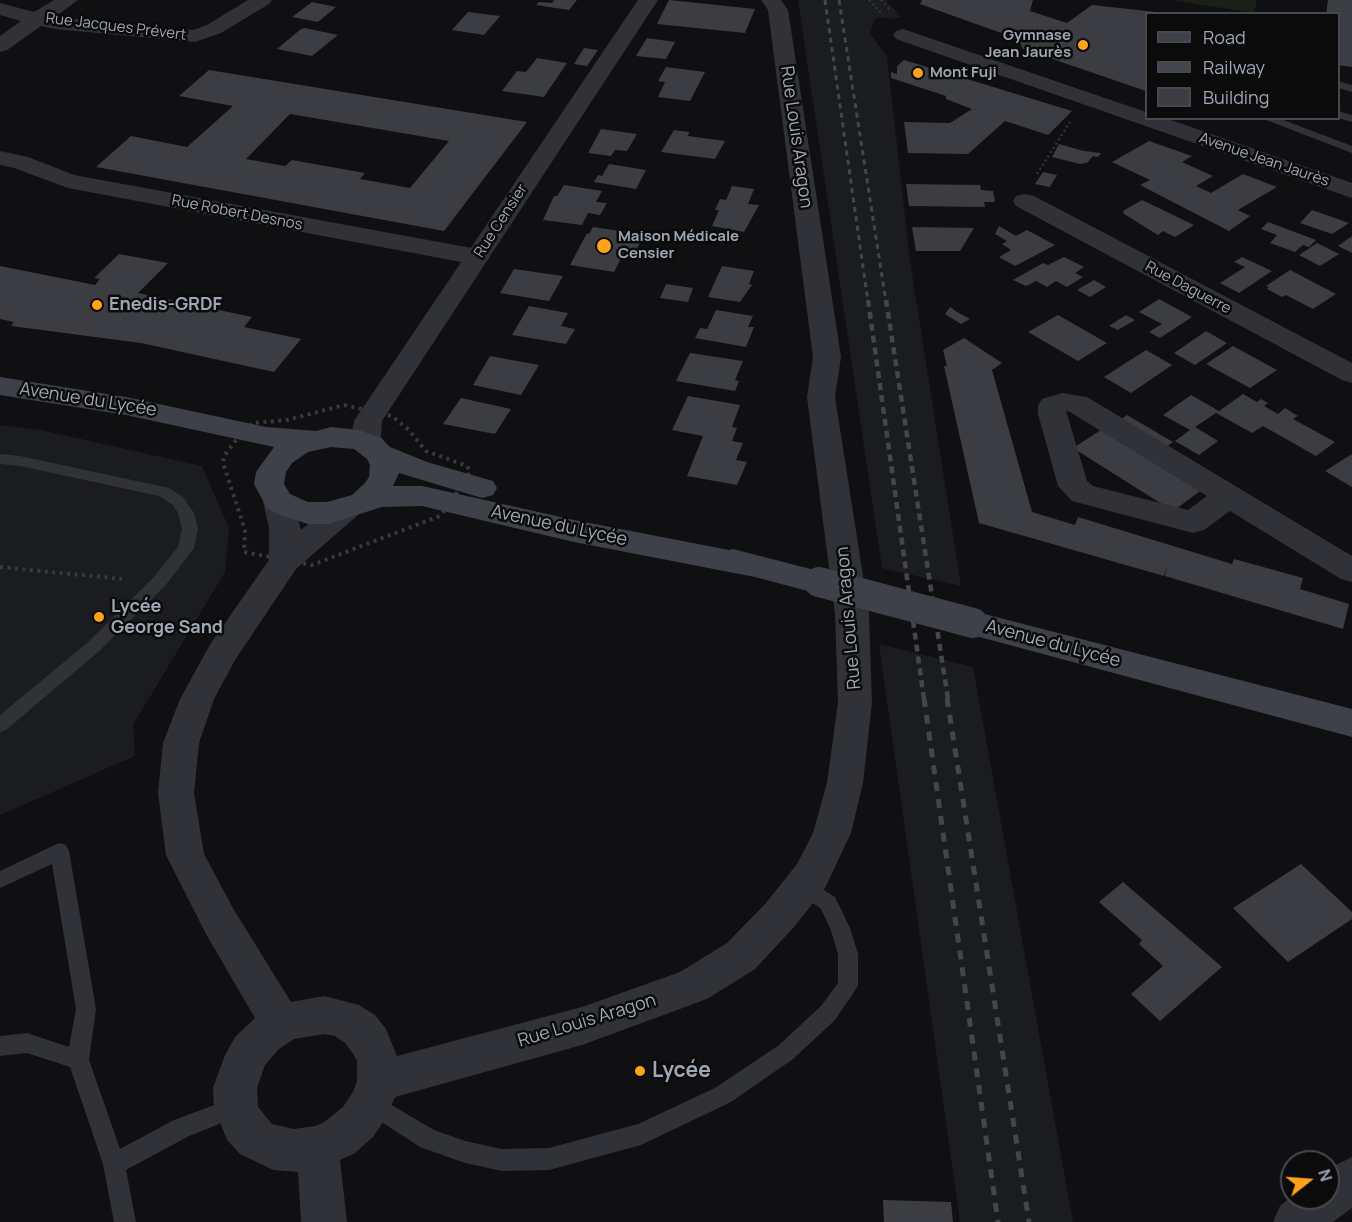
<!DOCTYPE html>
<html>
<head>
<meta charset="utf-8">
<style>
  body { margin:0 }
  #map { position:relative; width:1352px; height:1222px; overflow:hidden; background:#101012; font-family:Manrope,sans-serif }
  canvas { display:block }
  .legend { position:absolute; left:1145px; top:12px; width:195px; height:108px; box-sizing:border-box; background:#0b0b0c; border:2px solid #46494f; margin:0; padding:8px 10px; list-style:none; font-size:18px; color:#9fa7b4 }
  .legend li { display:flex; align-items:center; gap:12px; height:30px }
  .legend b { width:30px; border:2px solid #46494f }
  .north { position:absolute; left:1280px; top:1150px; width:60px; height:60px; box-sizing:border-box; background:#0b0b0c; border:2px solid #46494f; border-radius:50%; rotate:73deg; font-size:16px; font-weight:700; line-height:24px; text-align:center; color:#9fa7b4 }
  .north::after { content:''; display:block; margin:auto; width:21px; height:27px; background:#ffa41a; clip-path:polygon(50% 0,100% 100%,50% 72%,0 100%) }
</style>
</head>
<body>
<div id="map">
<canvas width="1352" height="1222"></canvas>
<ul class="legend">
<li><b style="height:8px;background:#3e4147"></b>Road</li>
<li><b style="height:8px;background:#43464c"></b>Railway</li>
<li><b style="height:16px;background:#3c3d42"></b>Building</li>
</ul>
<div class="north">N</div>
</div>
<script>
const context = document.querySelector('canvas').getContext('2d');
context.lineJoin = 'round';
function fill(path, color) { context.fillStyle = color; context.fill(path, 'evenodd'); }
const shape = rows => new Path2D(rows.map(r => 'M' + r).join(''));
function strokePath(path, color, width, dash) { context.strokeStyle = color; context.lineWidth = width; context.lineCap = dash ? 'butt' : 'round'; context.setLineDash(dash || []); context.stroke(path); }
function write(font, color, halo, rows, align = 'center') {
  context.font = font + ' Manrope,sans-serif'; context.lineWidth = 5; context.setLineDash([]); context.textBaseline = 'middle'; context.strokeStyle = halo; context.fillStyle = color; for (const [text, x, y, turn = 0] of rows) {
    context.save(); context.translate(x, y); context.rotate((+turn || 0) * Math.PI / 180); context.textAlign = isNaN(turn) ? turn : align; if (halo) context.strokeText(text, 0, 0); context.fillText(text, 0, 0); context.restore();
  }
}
fill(shape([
  [798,0,886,0,901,17,892,19,879,17,874,21,870,34,887,56,910,261,961,586,882,568],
  [0,425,41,430,202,466,229,528,225,572,133,725,135,756,0,815],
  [879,644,973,667,1073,1222,960,1222]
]), '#1b1c1f');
fill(shape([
  [1171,0,1257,0,1254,13]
]), '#182018');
fill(shape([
  [554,0,577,0,569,10,536,5,539,2,552,3],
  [669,0,755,9,745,33,657,24],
  [922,0,1033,0,1030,11,1067,23,1092,5,1156,12,1146,14,1146,91,1023,49,1018,39,920,4],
  [1328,0,1352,0,1352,67,1338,65,1338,14,1326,14],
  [312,2,336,7,318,22,292,17],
  [468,12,500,16,484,35,452,30],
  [305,28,338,35,312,56,277,49,301,29],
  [647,38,675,42,666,59,636,56],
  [584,48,598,50,587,66,574,64],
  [537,58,567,63,544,97,502,91,517,71,526,72],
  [904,60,967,79,1072,111,1048,135,1005,121,968,154,908,153,904,122,950,123,972,109,946,99,946,96,891,78,891,72,897,74,897,66],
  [666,67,705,72,690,101,658,97,665,82,658,81],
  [209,70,527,122,444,231,96,167,131,136,187,147,233,106,179,96],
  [290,114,449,141,410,188,360,179,365,173,292,160,285,166,246,159],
  [601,129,637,134,627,151,615,150,611,156,588,153],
  [674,130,689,132,688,136,725,141,715,159,661,152],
  [1149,141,1192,156,1182,162,1213,176,1196,186,1211,193,1243,174,1277,187,1238,210,1250,216,1229,231,1140,185,1150,180,1112,162],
  [1059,144,1084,151,1101,153,1098,157,1093,156,1087,163,1080,164,1052,157],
  [609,164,646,170,636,189,594,182,598,175,602,176],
  [1043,172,1057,175,1050,187,1035,184],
  [906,184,980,185,981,190,993,191,995,202,984,202,985,207,909,206],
  [564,185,602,191,596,202,607,203,600,215,588,213,582,225,543,220,554,196,557,196],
  [732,186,754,189,748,204,759,205,744,232,712,226,719,210,715,210,720,199,726,200],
  [1142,200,1194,225,1175,237,1163,231,1158,235,1124,214,1123,211],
  [1312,210,1349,223,1332,234,1300,223],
  [1268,222,1316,240,1309,247,1303,245,1295,252,1270,243,1277,235,1261,229],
  [999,226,1016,236,1027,230,1055,245,1015,266,999,257,1011,250,1002,244,1007,241,995,234],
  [593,227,620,231,644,234,635,253,625,251,614,272,570,265,587,233,589,234],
  [912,227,974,228,960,251,916,251],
  [1352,236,1352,253,1338,246],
  [1317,243,1339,254,1320,266,1299,255],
  [119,254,168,263,138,293,252,317,244,327,301,339,274,372,141,343,11,326,14,322,0,319,0,266,95,285,100,279,94,278],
  [1064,257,1084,267,1075,273,1083,277,1067,287,1056,281,1047,287,1036,281,1026,286,1013,280,1043,263,1048,265],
  [1242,257,1272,271,1239,293,1220,283,1245,267,1234,262],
  [722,266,754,271,749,284,752,285,740,302,708,297],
  [514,269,563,276,549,301,500,293],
  [1290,270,1336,294,1313,309,1286,295,1282,297,1267,289,1269,287,1266,286],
  [1094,280,1106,287,1090,297,1077,290],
  [666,284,693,288,688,302,660,298],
  [1159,299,1192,317,1160,338,1149,332,1162,324,1139,312],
  [529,306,568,313,561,326,575,329,566,344,512,335],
  [950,307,957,312,970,319,961,324,945,314],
  [716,310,753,316,748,327,754,327,746,347,695,338,700,328,707,329],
  [1058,315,1107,343,1078,361,1028,332],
  [1126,315,1135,320,1118,330,1109,326],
  [1206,331,1227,343,1195,365,1174,353],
  [964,338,1002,363,992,370,1032,512,1075,525,1078,517,1232,564,1234,559,1303,578,1300,589,1349,604,1343,629,1165,576,1167,566,1164,576,979,523,944,366,947,366,943,350],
  [1233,346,1277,370,1250,388,1206,364],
  [1146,350,1172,365,1131,393,1104,377],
  [690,353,743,361,735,380,739,381,735,391,676,381],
  [490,356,539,365,521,395,473,385],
  [1243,394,1257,402,1261,399,1268,403,1264,406,1278,414,1285,408,1298,416,1293,419,1335,442,1316,456,1263,426,1252,433,1216,413,1195,427,1218,441,1199,455,1175,441,1190,430,1163,415,1191,395,1219,411],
  [688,396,740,405,732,427,737,428,732,441,743,443,736,460,747,462,737,485,687,476,703,436,672,430],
  [461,398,511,409,495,434,443,424],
  [1127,415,1173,442,1166,447,1120,420],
  [1104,428,1203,489,1173,511,1073,448],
  [1352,454,1352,487,1325,471],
  [1301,864,1352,912,1352,919,1288,962,1233,908],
  [1123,882,1222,967,1160,1021,1131,994,1163,966,1139,944,1142,940,1099,902],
  [883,1200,951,1202,953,1222,884,1222]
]), '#3c3d42');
strokePath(shape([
  [869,0,883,15],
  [881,0,891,11],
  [1037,174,1070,122]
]), '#36393e', 2, [2, 3]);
strokePath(shape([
  [344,405,392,416,409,430,426,451,467,466,470,472,451,502,440,516,312,565,244,552,245,530,223,463,224,456,243,431,253,423,287,420,344,405],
  [0,567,122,579]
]), '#36393e', 4, [3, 4.5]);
fill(shape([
  [1338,81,1352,85,1352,92,1338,88,1338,81],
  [1338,111,1352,115,1352,122,1338,118,1338,111],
  [1261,118,1278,118,1352,146,1352,153,1261,118],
  [0,454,20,456,169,488,183,497,194,513,198,529,194,548,165,586,98,652,6,730,0,732,0,715,86,644,153,578,178,547,182,529,178,513,173,505,159,496,20,466,0,464,0,454],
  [59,843,66,845,69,851,96,1009,89,1060,120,1149,174,1120,236,1097,244,1100,247,1107,244,1114,189,1136,126,1170,136,1222,114,1222,103,1164,70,1067,27,1053,0,1056,0,1036,27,1033,69,1047,76,1009,52,864,0,888,0,871,59,843],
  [803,877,835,897,850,928,858,954,858,986,835,1020,793,1059,731,1102,641,1145,549,1170,502,1171,465,1163,420,1147,363,1110,360,1103,363,1096,371,1093,434,1130,465,1141,502,1149,549,1148,638,1124,715,1088,779,1045,821,1006,838,983,838,954,830,928,821,909,796,891,793,885,796,879,803,877]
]), '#313237');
fill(shape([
  [54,0,78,0,55,17,193,30,207,25,248,0,272,0,269,4,221,33,195,42,55,29,41,26,7,50,0,52,0,36,21,21,0,15,0,3,34,12,54,0],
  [903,29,1146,112,1146,118,1165,118,1352,183,1352,198,896,39,893,35,896,31,903,29],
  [0,151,28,157,74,175,477,249,486,252,490,257,486,262,477,265,68,188,14,168,0,165,0,151],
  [1025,194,1034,196,1352,363,1352,383,1342,380,1016,206,1013,201,1016,196,1025,194],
  [1062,393,1087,397,1352,556,1352,582,1341,579,1230,511,1204,530,1193,533,1072,501,1058,486,1038,414,1038,405,1042,399,1062,393],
  [1066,411,1070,412,1207,496,1188,510,1093,486,1087,481,1066,411],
  [1352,1157,1352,1208,1333,1222,1273,1222,1280,1206,1292,1196,1328,1198,1328,1169,1352,1157]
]), '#313237');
fill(shape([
  [638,0,658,0,382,421,381,437,386,445,381,452,371,455,361,452,351,437,354,421,638,0],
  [761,0,781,0,788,10,841,357,835,397,869,614,872,702,863,783,851,833,825,888,794,927,755,969,707,999,582,1045,395,1097,386,1118,373,1137,355,1153,340,1160,347,1222,301,1222,298,1172,273,1170,240,1154,227,1140,214,1107,213,1088,225,1055,235,1037,255,1018,206,934,166,855,158,793,163,743,180,699,211,643,269,560,269,528,263,501,267,494,278,491,289,494,293,501,301,530,336,501,347,497,358,501,362,508,358,515,296,569,235,660,214,699,199,743,194,793,204,854,234,910,291,1002,324,996,359,1005,375,1015,386,1029,397,1056,582,1007,680,972,727,943,766,903,797,864,813,833,827,783,838,702,835,614,807,397,813,357,768,10,761,0],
  [324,1034,335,1036,345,1043,354,1055,357,1061,357,1081,353,1092,343,1107,323,1123,315,1126,294,1129,272,1124,258,1107,257,1088,265,1065,279,1049,294,1039,324,1034]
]), '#313237');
fill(shape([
  [0,377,126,397,266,427,316,431,331,427,359,430,381,438,390,447,427,462,493,481,497,488,493,495,482,498,399,473,393,486,422,486,574,520,729,550,733,549,830,574,835,582,830,590,819,594,755,577,574,542,422,506,382,507,328,524,308,524,280,515,267,508,254,484,256,472,274,447,126,415,0,395,0,377],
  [331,447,354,449,367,459,370,465,369,477,365,483,352,495,327,502,308,502,290,494,284,484,286,472,292,463,308,452,331,447],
  [973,611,1352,709,1352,737,961,632,956,623,961,614,973,611]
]), '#3e4147');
strokePath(shape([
  [825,0,868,302],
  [839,0,886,302]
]), '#43464c', 3, [5, 4.5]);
strokePath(shape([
  [868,300,924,699],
  [886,300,948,699]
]), '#43464c', 4.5, [7, 5]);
strokePath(shape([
  [924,698,998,1222],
  [947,698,1029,1222]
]), '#43464c', 5, [9, 8]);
strokePath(shape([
  [819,582,973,623]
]), '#3e4147', 30);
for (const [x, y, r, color] of [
  [1083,45,6,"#ffa41a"],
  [918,73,6,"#ffa41a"],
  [604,246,8,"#ffa41a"],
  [97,305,6,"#ffa41a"],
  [99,617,6,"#ffa41a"],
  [640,1071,6,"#ffa41a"]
]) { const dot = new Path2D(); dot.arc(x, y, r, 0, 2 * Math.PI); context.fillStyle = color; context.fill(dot); strokePath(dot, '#0b0b0c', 2); }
write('15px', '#9fa7b4', '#0b0b0c', [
  ["Rue Jacques Prévert",116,27,7],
  ["Avenue Jean Jaurès",1264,160,19],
  ["Rue Robert Desnos",237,213,11],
  ["Rue Censier",501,221,-57],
  ["Rue Daguerre",1188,288,28]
]);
write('bold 15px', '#9fa7b4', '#0b0b0c', [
  ["Gymnase",1071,36,"right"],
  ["Jean Jaurès",1071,53,"right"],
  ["Mont Fuji",930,73],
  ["Maison Médicale",618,237],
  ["Censier",618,254]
], 'left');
write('18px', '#9fa7b4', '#0b0b0c', [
  ["Rue Louis Aragon",796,137,82],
  ["Avenue du Lycée",88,400,9],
  ["Avenue du Lycée",559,526,12],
  ["Rue Louis Aragon",849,618,-95],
  ["Avenue du Lycée",1053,644,15],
  ["Rue Louis Aragon",587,1021,-17]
]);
write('bold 18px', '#9fa7b4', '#0b0b0c', [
  ["Enedis-GRDF",109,305],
  ["Lycée",111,607],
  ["George Sand",111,628]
], 'left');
write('bold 21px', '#9fa7b4', '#0b0b0c', [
  ["Lycée",652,1071]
], 'left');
</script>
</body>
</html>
